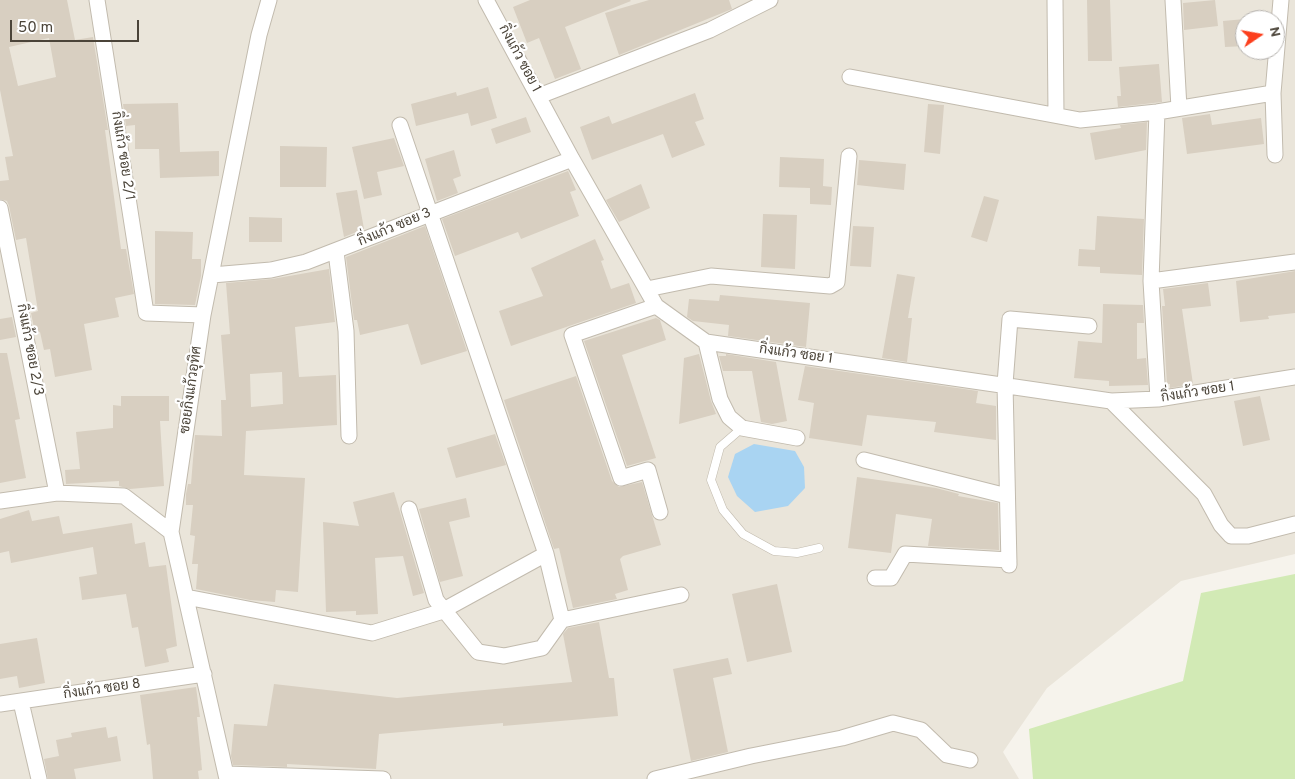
<!DOCTYPE html>
<html>
<head>
<meta charset="utf-8">
<style>
  body { margin:0 }
  #map { position:relative; width:1295px; height:779px; overflow:hidden; background:#f6f3ec; font-family:Overpass,sans-serif }
  canvas { display:block }
  .north { position:absolute; left:1235px; top:10px; width:50px; height:50px; box-sizing:border-box; background:#fff; border:1px solid #b7b4b0; border-radius:50%; rotate:78deg; font-size:14px; font-weight:700; line-height:20px; text-align:center; color:#4b4439 }
  .north::after { content:''; display:block; margin:auto; width:18px; height:22px; background:#fc3f1d; clip-path:polygon(50% 0,100% 100%,50% 72%,0 100%) }
  .scale { position:absolute; left:10px; top:20px; width:129px; height:22px; box-sizing:border-box; border:2px solid #4b4439; border-top:0; padding-left:6px; font-size:15px; line-height:18px; white-space:nowrap; color:#4b4439; -webkit-text-stroke:4px #fff; paint-order:stroke }
</style>
</head>
<body>
<div id="map">
<canvas width="1295" height="779"></canvas>
<div class="north">N</div>
<div class="scale">50 m</div>
</div>
<script>
const context = document.querySelector('canvas').getContext('2d');
context.lineJoin = 'round';
function fill(path, color) { context.fillStyle = color; context.fill(path, 'evenodd'); }
const shape = rows => new Path2D(rows.map(r => 'M' + r).join(''));
function strokePath(path, color, width, dash) { context.strokeStyle = color; context.lineWidth = width; context.lineCap = dash ? 'butt' : 'round'; context.setLineDash(dash || []); context.stroke(path); }
function write(font, color, halo, rows, align = 'center') {
  context.font = font + ' Overpass,Sarabun,sans-serif'; context.lineWidth = 4.5; context.setLineDash([]); context.textBaseline = 'middle'; context.strokeStyle = halo; context.fillStyle = color; for (const [text, x, y, turn = 0] of rows) {
    context.save(); context.translate(x, y); context.rotate((+turn || 0) * Math.PI / 180); context.textAlign = isNaN(turn) ? turn : align; if (halo) context.strokeText(text, 0, 0); context.fillText(text, 0, 0); context.restore();
  }
}
fill(shape([
  [0,0,1295,0,1295,554,1181,581,1047,688,1003,752,1019,779,0,779],
  [1245,20,1275,20,1275,50,1245,50]
]), '#eae5da');
fill(shape([
  [1295,574,1295,779,1033,779,1029,729,1183,681,1201,593]
]), '#d2eab5');
fill(shape([
  [754,444,795,451,804,467,805,488,788,506,755,512,737,496,728,477,735,454]
]), '#a9d4f2');
fill(shape([
  [0,0,67,0,75,40,93,37,108,130,105,130,121,249,126,249,134,294,115,298,119,317,84,324,92,370,55,377,50,349,44,350,40,332,35,333,31,313,38,311,26,238,16,240,9,206,7,201,0,199,0,181,9,180,5,157,13,156,0,90],
  [49,38,56,77,18,86,9,47],
  [530,0,630,0,631,1,565,27,581,69,555,79,539,38,527,43,513,7],
  [649,0,729,0,732,9,619,55,605,13],
  [1087,0,1110,0,1112,61,1088,61],
  [1215,0,1218,26,1184,30,1183,3],
  [1245,19,1245,46,1225,47,1223,21],
  [1159,64,1162,102,1118,107,1117,96,1121,96,1119,67],
  [488,87,497,118,471,126,468,113,416,126,411,104,456,92,457,96],
  [695,93,704,119,695,122,705,145,672,158,663,134,592,160,580,127,609,116,612,124],
  [178,103,180,152,219,151,219,176,160,178,159,149,135,149,135,125,126,126,123,104],
  [928,104,944,105,940,154,924,152],
  [1210,114,1212,125,1261,118,1264,144,1187,154,1182,118],
  [526,117,531,132,496,144,491,129],
  [1147,122,1146,150,1095,160,1090,133,1121,128,1120,125],
  [394,138,404,166,377,172,382,195,364,199,352,147],
  [280,146,327,147,326,187,280,187],
  [454,150,461,176,453,179,458,193,437,201,425,159],
  [780,157,824,159,823,186,832,187,831,205,810,204,810,188,779,187],
  [859,160,906,164,904,190,857,185],
  [568,171,576,190,570,192,579,216,521,239,518,232,455,256,442,219],
  [641,184,650,208,619,222,606,200],
  [357,190,364,229,344,237,336,193],
  [984,196,999,200,987,242,971,237],
  [763,214,797,215,795,269,761,267],
  [1097,216,1144,219,1142,275,1100,273,1100,267,1078,266,1079,249,1095,250],
  [249,217,282,218,282,242,249,242],
  [425,226,467,351,421,365,408,324,360,335,357,320,354,320,346,257],
  [853,226,874,227,871,267,850,266],
  [155,231,193,232,192,259,201,259,201,276,195,305,155,304],
  [595,239,604,260,601,261,611,289,629,283,636,303,511,346,499,311,543,296,531,268],
  [329,269,335,322,295,327,299,377,336,375,337,425,246,431,244,475,305,478,298,592,276,590,275,602,250,600,196,589,198,564,192,564,195,536,190,535,193,505,186,505,186,494,188,484,191,484,195,435,222,436,221,400,226,400,221,335,230,334,226,283,272,279],
  [282,372,283,404,251,407,250,374],
  [1295,271,1295,313,1268,316,1269,319,1240,322,1236,281],
  [897,274,915,277,908,318,912,318,907,362,882,358],
  [1208,283,1211,306,1182,309,1193,384,1170,388,1170,384,1167,384,1162,306,1165,306,1163,289],
  [720,295,810,303,806,347,728,336,729,325,693,321,687,317,689,299,719,301],
  [1103,304,1143,305,1144,323,1137,323,1137,359,1146,358,1148,385,1109,386,1109,381,1074,378,1078,341,1102,343],
  [12,317,16,337,0,340,0,319],
  [656,318,660,320,666,340,622,355,656,458,627,466,584,341],
  [0,353,7,353,20,419,15,420,26,478,0,483],
  [699,354,711,401,716,414,679,424,684,358],
  [726,354,776,362,787,421,772,424,761,422,752,371,723,371,719,356,726,356],
  [805,366,978,391,976,403,996,406,996,440,934,432,936,422,867,415,862,446,809,438,814,403,798,400],
  [576,376,612,481,619,487,642,482,661,545,623,556,620,559,628,590,615,594,617,599,573,608,559,548,554,549,504,400],
  [121,396,169,396,169,421,160,421,164,486,130,489,119,486,119,481,66,484,65,470,80,469,76,432,113,428,113,405,121,406],
  [1260,396,1270,440,1243,446,1234,401],
  [495,434,506,465,456,478,447,448],
  [857,477,936,488,959,494,958,496,998,503,999,550,928,546,932,519,896,514,891,553,848,548],
  [394,492,424,593,413,596,403,556,375,558,378,614,356,615,356,611,326,612,323,522,359,526,353,502],
  [466,498,470,517,449,522,463,576,440,582,419,509],
  [29,510,32,521,59,516,63,534,132,523,135,544,145,542,149,567,166,565,177,646,166,649,169,662,145,667,138,627,132,628,126,594,82,600,79,577,97,574,93,547,11,563,9,551,0,553,0,519],
  [777,584,792,652,747,662,732,594],
  [599,622,609,678,614,678,618,716,503,726,503,723,379,734,376,769,287,764,287,767,233,765,231,756,234,724,267,726,274,684,397,698,572,682,563,634,568,628],
  [37,638,45,683,19,688,17,676,0,679,0,644],
  [728,658,732,674,713,678,728,752,691,761,673,669],
  [196,687,200,717,197,717,202,770,198,771,199,779,153,779,150,744,147,745,140,695],
  [106,727,108,738,117,736,121,761,74,769,76,779,48,779,44,759,59,756,56,740,72,737,71,733]
]), '#d8cfc1');
const lane = shape([
  [742,428,720,447,711,480,723,510,743,534,774,551,797,553,819,548]
]);
const street = shape([
  [97,0,146,313,203,315],
  [486,0,572,159,656,306,706,342,1111,401,1158,399,1295,377],
  [1055,0,1056,115],
  [1173,0,1179,108],
  [850,77,1080,120,1157,112,1273,93],
  [539,96,710,30,770,0],
  [1157,112,1151,281,1158,399],
  [400,125,546,554,562,620],
  [1275,155,1273,93,1281,0],
  [0,208,57,493],
  [336,252,346,331,349,436],
  [212,275,271,270,306,262,572,159],
  [1151,281,1295,262],
  [647,289,711,276,830,286,837,282,849,156],
  [656,306,572,335,621,478,648,470,660,512],
  [706,342,720,399,729,417,742,428,797,438],
  [1111,401,1204,494,1221,525,1231,536,1248,536,1295,524],
  [864,460,1007,496],
  [0,501,57,493,124,496,171,532],
  [409,509,436,600,478,652,504,656,542,648,562,620,681,595],
  [1009,565,1005,384,1010,319,1089,326],
  [875,578,891,578,905,554,1009,560],
  [186,597,372,633,440,612,546,554],
  [21,702,39,779],
  [0,704,204,674],
  [226,774,383,779],
  [227,779,171,532,203,315,259,35,269,0],
  [655,779,751,756,842,738,893,723,921,730,947,755,970,760]
]);
strokePath(lane, '#c2bbae', 9);
strokePath(street, '#c2bbae', 17);
strokePath(lane, '#fff', 8);
strokePath(street, '#fff', 15);
write('14px', '#4b4439', '#fff', [
  ["กิ่งแก้ว ซอย 1",519,59,62],
  ["กิ่งแก้ว ซอย 2/1",122,156,81],
  ["กิ่งแก้ว ซอย 3",395,228,-23],
  ["กิ่งแก้ว ซอย 2/3",29,350,79],
  ["กิ่งแก้ว ซอย 1",796,355,8],
  ["ซอยกิ่งแก้วอุทิศ",192,390,-82],
  ["กิ่งแก้ว ซอย 1",1198,393,-9],
  ["กิ่งแก้ว ซอย 8",102,690,-8]
]);
</script>
</body>
</html>
